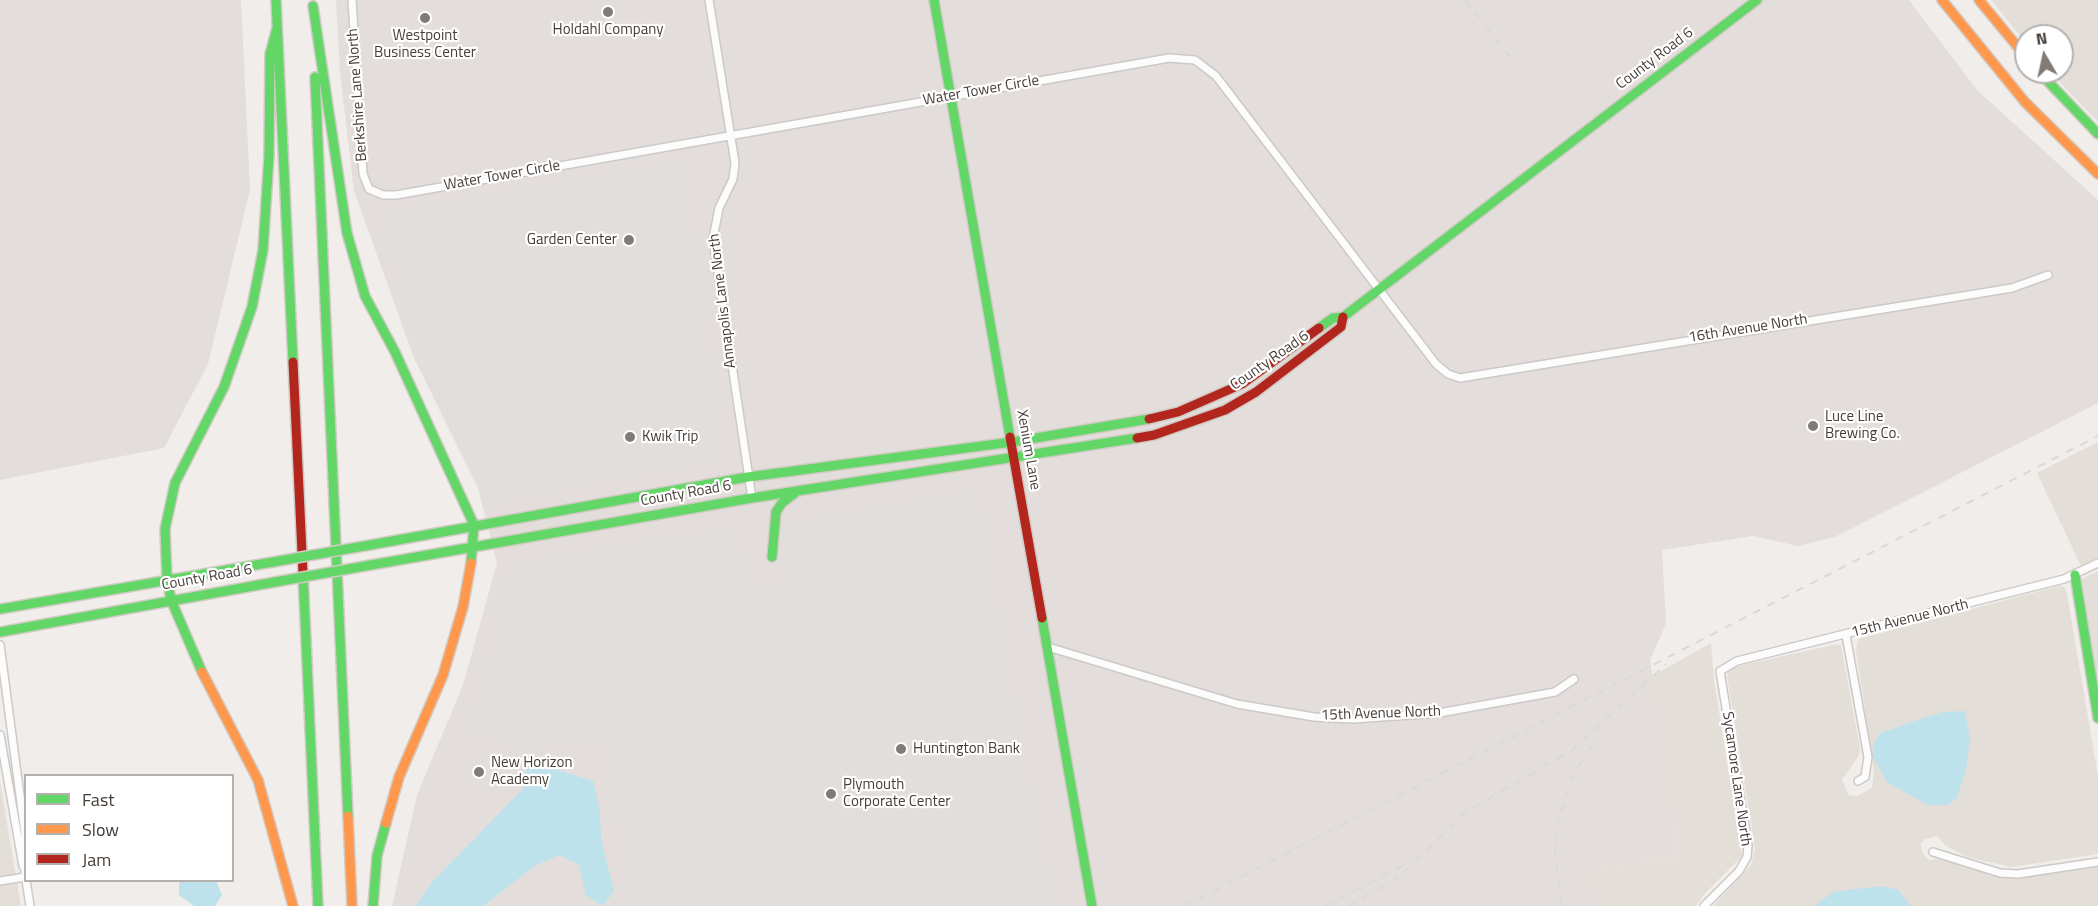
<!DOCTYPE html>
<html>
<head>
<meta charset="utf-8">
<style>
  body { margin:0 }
  #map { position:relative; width:2098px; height:906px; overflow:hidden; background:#f0edea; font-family:"Titillium Web",sans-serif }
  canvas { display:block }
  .legend { position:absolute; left:24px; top:774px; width:210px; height:108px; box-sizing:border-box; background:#fff; border:2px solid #b5b1af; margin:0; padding:8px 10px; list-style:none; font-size:18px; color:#453d37 }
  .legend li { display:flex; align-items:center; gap:12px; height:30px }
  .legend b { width:30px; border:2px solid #b5b1af }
  .north { position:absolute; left:2014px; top:24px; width:60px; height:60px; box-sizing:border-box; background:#fff; border:2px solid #b5b1af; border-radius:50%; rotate:351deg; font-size:16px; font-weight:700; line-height:24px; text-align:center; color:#453d37 }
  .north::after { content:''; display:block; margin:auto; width:21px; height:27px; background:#817b76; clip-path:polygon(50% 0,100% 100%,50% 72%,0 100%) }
</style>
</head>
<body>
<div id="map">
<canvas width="2098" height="906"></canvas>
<ul class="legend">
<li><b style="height:8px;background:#63d668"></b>Fast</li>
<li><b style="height:8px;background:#ff974d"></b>Slow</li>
<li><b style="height:8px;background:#b3261e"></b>Jam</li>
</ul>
<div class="north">N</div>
</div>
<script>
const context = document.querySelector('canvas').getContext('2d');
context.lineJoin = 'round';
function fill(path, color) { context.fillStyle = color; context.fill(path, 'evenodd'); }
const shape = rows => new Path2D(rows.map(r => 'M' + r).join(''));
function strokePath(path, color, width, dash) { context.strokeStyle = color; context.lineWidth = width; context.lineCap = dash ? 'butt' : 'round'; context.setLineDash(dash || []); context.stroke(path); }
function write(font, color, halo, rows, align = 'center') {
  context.font = font + ' "Titillium Web",sans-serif'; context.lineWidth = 4.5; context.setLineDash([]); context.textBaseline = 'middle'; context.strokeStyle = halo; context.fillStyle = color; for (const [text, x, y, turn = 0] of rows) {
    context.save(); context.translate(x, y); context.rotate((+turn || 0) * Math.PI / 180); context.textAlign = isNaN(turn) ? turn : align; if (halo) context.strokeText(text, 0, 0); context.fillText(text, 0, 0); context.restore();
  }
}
fill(shape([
  [1991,0,2098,0,2098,122,2050,72,2062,72,2062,36,2026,36,2026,43],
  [2098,442,2098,557,2081,566,2037,473],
  [2098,571,2098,708,2080,583,2084,578],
  [2059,586,2064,587,2067,594,2098,776,2098,854,2011,867,1967,857,1945,845,1937,836,1925,839,1921,844,1922,852,1928,860,1940,859,1997,874,2029,876,2098,864,2098,906,1713,906,1751,865,1755,848,1727,676,1730,668,1838,644,1841,646,1860,748,1859,755,1842,780,1849,795,1857,796,1872,788,1874,772,1856,650,1858,639],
  [1711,643,1714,680,1742,856,1704,894,1696,906,1596,906,1590,871,1680,856,1652,676],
  [0,782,21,906,0,906]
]), '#e3ded8');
fill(shape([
  [0,0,241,0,250,190,208,364,164,448,0,480],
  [336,0,1909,0,1977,90,2098,200,2098,403,1835,537,1798,546,1753,536,1662,550,1666,624,1650,660,1680,856,1591,871,1596,906,392,906,417,795,463,685,497,563,478,488,414,358,354,191,340,72]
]), '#e3dedb');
fill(shape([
  [681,163,701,309,718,460,492,500,410,325,385,213],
  [975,492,1038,857,1056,890,1055,906,635,906,604,735,528,748,466,729,493,658,506,574,518,573,517,564,660,538,734,532,745,589,783,582,790,523]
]), '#e1dedb');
fill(shape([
  [1965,711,1970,739,1966,769,1957,798,1948,805,1928,805,1887,782,1873,757,1874,744,1880,733,1942,712],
  [537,763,593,781,600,811,601,839,614,891,603,906,586,895,579,865,560,855,536,865,483,906,416,906,432,882,523,789,527,767],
  [179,880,216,881,222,895,215,906,194,906,179,895],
  [1881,886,1898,890,1911,906,1814,906,1833,892]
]), '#bde2eb');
const street = shape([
  [352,0,363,174,369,189,383,195,396,195,1169,58,1195,60,1216,76,1436,364,1448,374,1460,378,2012,288,2048,275],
  [709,0,735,163,733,179,719,208,713,239,752,498],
  [1846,635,1868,757,1865,777,1858,781],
  [0,645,25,833,25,877],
  [1048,647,1237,704,1314,717,1353,719,1439,713,1555,692,1574,679],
  [0,735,23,866],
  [1933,852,2000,873,2018,874,2098,862],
  [26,880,30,906],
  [0,881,25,877],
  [1704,906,1739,871,1747,857,1748,845,1720,671,1737,661,2064,579,2098,563]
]);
const fast = shape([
  [276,0,293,362],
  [934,0,1010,437],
  [313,6,347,233,365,296,395,352,474,525,471,563],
  [2039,72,2098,134],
  [315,77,348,816],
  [1319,328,1333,318,1343,317,1757,0],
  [370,545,748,477,1012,442,1149,419],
  [772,557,776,512,782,503,795,493],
  [371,565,752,498,1137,438],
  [303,574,318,906],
  [2075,575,2098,718],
  [0,609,273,562],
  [1042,618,1092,906],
  [0,632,275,582],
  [202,672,171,600,167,578,165,529,175,483,224,387,252,307,263,250,269,156,270,54,277,28],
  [373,906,377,856,386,823]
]);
const slow = shape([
  [1942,0,2025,102,2098,174],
  [1979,0,2026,57],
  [202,672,258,780,293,906],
  [348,816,352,906],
  [386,823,399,777,443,675,463,607,471,563]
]);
const jam = shape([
  [293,362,303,574],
  [1149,419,1178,412,1242,384,1319,328],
  [1010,437,1042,618],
  [1137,438,1154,435,1225,410,1256,392,1341,327,1343,317]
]);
strokePath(street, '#ccc9c6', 10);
strokePath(fast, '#d1cbc4', 12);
strokePath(slow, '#d1cbc4', 12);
strokePath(jam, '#d1cbc4', 12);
strokePath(street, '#fdfcfc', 7);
strokePath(fast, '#63d668', 9);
strokePath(slow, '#ff974d', 9);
strokePath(jam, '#b3261e', 9);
strokePath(shape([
  [1466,0,1510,57],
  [1184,906,2098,436],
  [1325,906,1402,866],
  [1349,906,1399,877,1466,812,1572,750,1666,664],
  [1561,906,1555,852,1559,817,1574,773,1598,737]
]), '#d9d9d8', 2, [8, 8]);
const fastBridge = shape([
  [273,562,370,545],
  [275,582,371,565]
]);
strokePath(fastBridge, '#d1cbc4', 12, []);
strokePath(fastBridge, '#63d668', 9);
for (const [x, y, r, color] of [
  [608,12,6,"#817b76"],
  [425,18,6,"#817b76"],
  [629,240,6,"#817b76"],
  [1813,426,6,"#817b76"],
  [630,437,6,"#817b76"],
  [901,749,6,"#817b76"],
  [479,772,6,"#817b76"],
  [831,794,6,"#817b76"]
]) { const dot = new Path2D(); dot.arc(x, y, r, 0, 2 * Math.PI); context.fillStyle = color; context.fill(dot); strokePath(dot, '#fff', 2); }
write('15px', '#453d37', '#fff', [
  ["Holdahl Company",608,30,"center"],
  ["Westpoint",425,36,"center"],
  ["Business Center",425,53,"center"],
  ["Garden Center",617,240,"right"],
  ["Luce Line",1825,417],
  ["Brewing Co.",1825,434],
  ["Kwik Trip",642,437],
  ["Huntington Bank",913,749],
  ["New Horizon",491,763],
  ["Academy",491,780],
  ["Plymouth",843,785],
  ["Corporate Center",843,802]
], 'left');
write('15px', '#453d37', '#fff', [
  ["County Road 6",1655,59,-37],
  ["Water Tower Circle",981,91,-10],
  ["Berkshire Lane North",358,95,-94],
  ["Water Tower Circle",502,176,-10],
  ["Annapolis Lane North",723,301,-97],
  ["16th Avenue North",1748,329,-9],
  ["County Road 6",1270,361,-35],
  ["Xenium Lane",1028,450,80],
  ["County Road 6",686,494,-10],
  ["County Road 6",207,578,-10],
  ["15th Avenue North",1910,619,-14],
  ["15th Avenue North",1381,714,-2],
  ["Sycamore Lane North",1736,779,82]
]);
</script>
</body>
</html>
